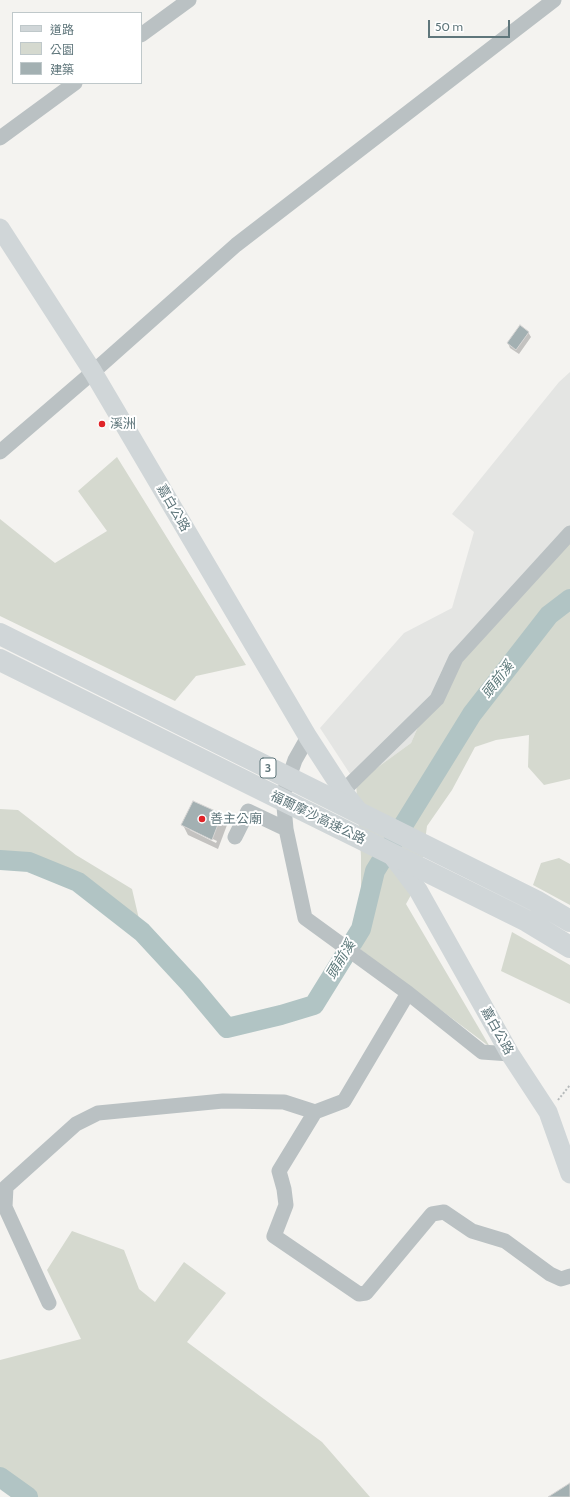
<!DOCTYPE html>
<html>
<head>
<meta charset="utf-8">
<style>
  body { margin:0 }
  #map { position:relative; width:570px; height:1497px; overflow:hidden; background:#f4f3f0; font-family:Cabin,"Noto Sans TC",sans-serif }
  canvas { display:block }
  .legend { position:absolute; left:12px; top:12px; width:130px; height:72px; box-sizing:border-box; background:#fff; border:1px solid #bfc8ca; margin:0; padding:5px 7px; list-style:none; font-size:12px; color:#5f767b }
  .legend li { display:flex; align-items:center; gap:8px; height:20px }
  .legend b { width:20px; border:1px solid #bfc8ca }
  .scale { position:absolute; left:428px; top:20px; width:82px; height:18px; box-sizing:border-box; border:2px solid #5f767b; border-top:0; padding-left:5px; font-size:12px; line-height:14px; white-space:nowrap; color:#5f767b; -webkit-text-stroke:3px #fff; paint-order:stroke }
</style>
</head>
<body>
<div id="map">
<canvas width="570" height="1497"></canvas>
<ul class="legend">
<li><b style="height:5px;background:#d0d6d8"></b>道路</li>
<li><b style="height:11px;background:#d5d9cf"></b>公園</li>
<li><b style="height:11px;background:#a3b0b2"></b>建築</li>
</ul>
<div class="scale">50 m</div>
</div>
<script>
const context = document.querySelector('canvas').getContext('2d');
context.lineJoin = 'round';
function fill(path, color) { context.fillStyle = color; context.fill(path, 'evenodd'); }
const shape = rows => new Path2D(rows.map(r => 'M' + r).join(''));
function strokePath(path, color, width, dash) { context.strokeStyle = color; context.lineWidth = width; context.lineCap = dash ? 'butt' : 'round'; context.setLineDash(dash || []); context.stroke(path); }
function write(font, color, halo, rows, align = 'center') {
  context.font = font + ' Cabin,"Noto Sans TC",sans-serif'; context.lineWidth = 4; context.setLineDash([]); context.textBaseline = 'middle'; context.strokeStyle = halo; context.fillStyle = color; for (const [text, x, y, turn = 0] of rows) {
    context.save(); context.translate(x, y); context.rotate((+turn || 0) * Math.PI / 180); context.textAlign = isNaN(turn) ? turn : align; if (halo) context.strokeText(text, 0, 0); context.fillText(text, 0, 0); context.restore();
  }
}
fill(shape([
  [570,372,570,536,442,670,411,743,356,783,320,728,404,633,452,608,474,532,452,514,559,382]
]), '#e4e5e3');
fill(shape([
  [117,457,246,665,196,676,175,701,0,616,0,519,55,563,107,531,78,491],
  [570,536,570,779,544,785,528,767,529,735,496,740,475,747,452,790,427,826,420,879,406,904,490,1047,361,950,361,856,356,783,411,743,442,671],
  [0,809,18,810,76,855,132,889,142,932,78,882,29,862,0,860],
  [559,858,570,864,570,905,533,885,541,863],
  [512,932,570,965,570,1004,501,971],
  [72,1231,124,1250,139,1289,155,1302,184,1262,226,1293,187,1342,322,1442,370,1497,28,1497,0,1477,0,1360,81,1339,47,1270]
]), '#d5d9cf');
fill(shape([
  [528,332,531,337,519,354,510,348,508,343],
  [221,815,227,825,218,849,188,835,183,825],
  [190,828,217,841,216,843,190,830]
]), '#0003');
strokePath(shape([
  [0,860,29,862,78,882,142,932,191,985,227,1028,281,1015,314,1005,361,929,375,871,472,714,549,615,570,599],
  [0,1477,28,1497]
]), '#b1c4c4', 20);
const building = shape([
  [520,325,529,332,516,350,507,343,520,325],
  [193,801,222,814,212,840,181,825,193,801],
  [570,1483,570,1497,548,1497,570,1483]
]);
fill(building, '#a3b0b2');
strokePath(building, '#d5d4d3', 1);
strokePath(shape([
  [558,1100,570,1085]
]), '#b7bbbc', 2, [2, 2]);
strokePath(shape([
  [141,35,189,0],
  [0,138,75,83],
  [0,452,93,372,236,245,554,0],
  [308,737,295,760,283,795,286,829,305,918,408,993,482,1052,510,1054],
  [343,791,437,699,456,658,570,533],
  [235,837,248,811,286,829],
  [315,1112,279,1171,284,1189,286,1205,274,1236,359,1294,366,1293,432,1214,444,1212,472,1231,505,1241,550,1274,561,1279,570,1276],
  [49,1303,5,1207,6,1187,76,1124,98,1113,223,1101,284,1102,315,1112,344,1101,408,993]
]), '#bac1c3', 15);
strokePath(shape([
  [0,228,93,372,308,737,343,791,361,814],
  [390,853,418,890,510,1054,548,1112,570,1174]
]), '#d0d6d8', 19);
strokePath(shape([
  [0,634,536,901,570,921],
  [0,660,527,921,570,947]
]), '#d0d6d8', 22);
for (const [x, y, r, color] of [
  [102,424,4,"#e02428"],
  [202,819,4,"#e02428"]
]) { const dot = new Path2D(); dot.arc(x, y, r, 0, 2 * Math.PI); context.fillStyle = color; context.fill(dot); strokePath(dot, '#fff', 1.5); }
for (const [x, y, w] of [
  [268,768,16]
]) { const box = new Path2D(); box.roundRect(x - w / 2, y - 10, w, 20, 3); context.fillStyle = '#fff'; context.fill(box); strokePath(box, '#5f767b', 1); }
write('bold 12px', '#5f767b', null, [
  ["3",268,768]
]);
write('13px', '#5f767b', '#fff', [
  ["溪洲",110,424],
  ["善主公廟",210,819]
], 'left');
write('13px', '#5f767b', '#fff', [
  ["嘉白公路",173,508,60],
  ["福爾摩沙高速公路",318,818,26],
  ["嘉白公路",497,1031,61]
]);
write('italic 14px', '#5a7778', '#fff', [
  ["頭前溪",498,680,-52],
  ["頭前溪",341,960,-59]
]);
</script>
</body>
</html>
